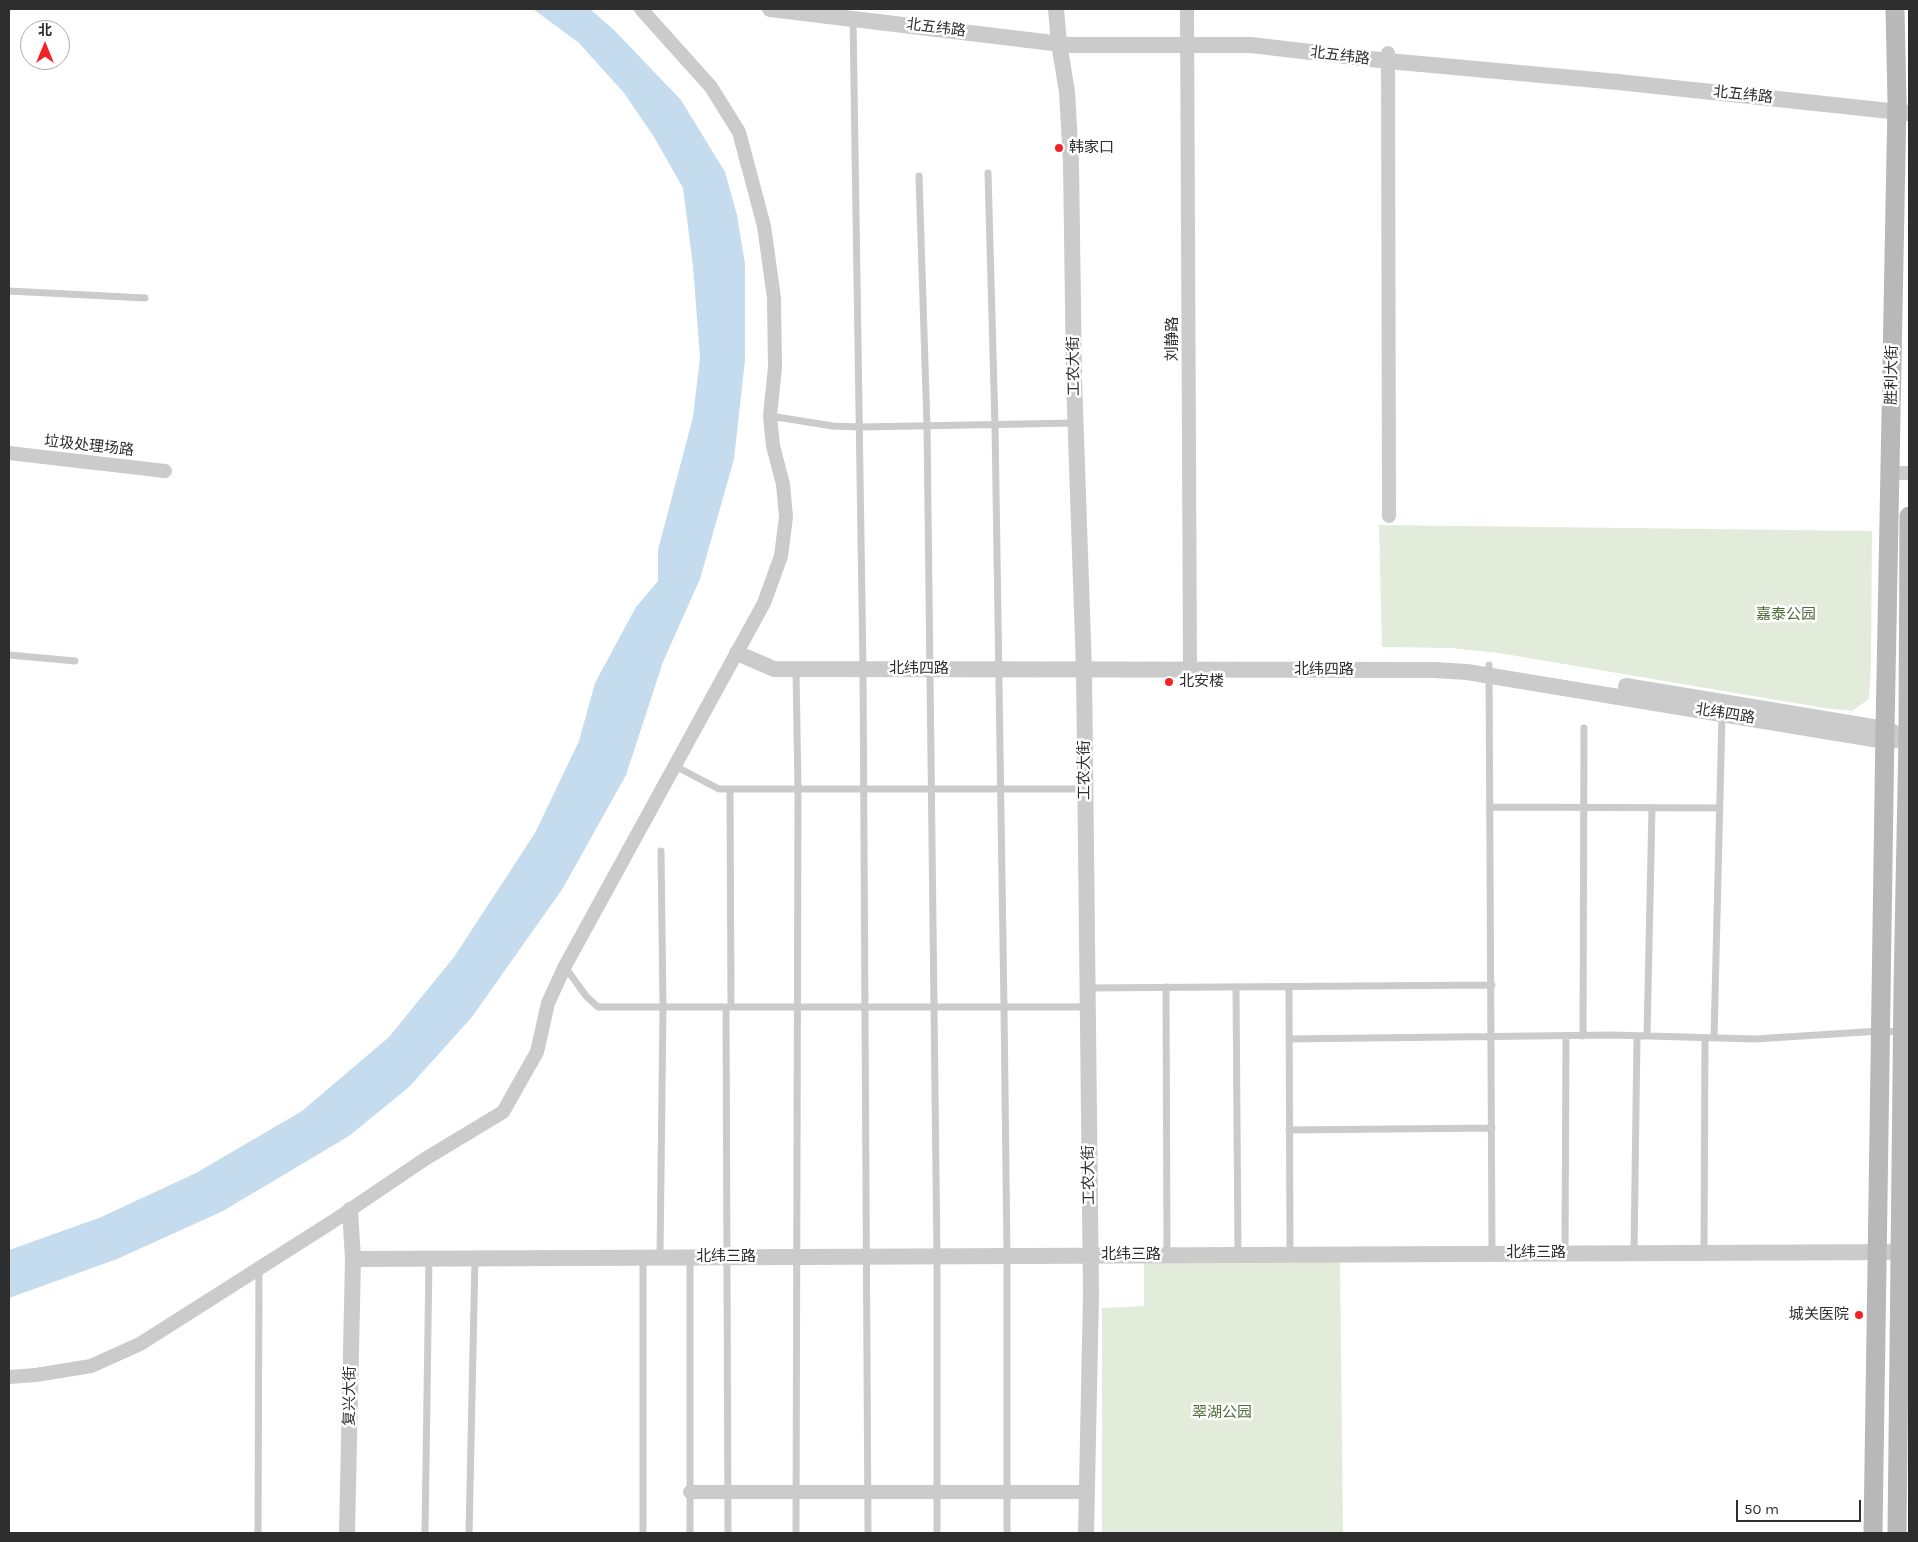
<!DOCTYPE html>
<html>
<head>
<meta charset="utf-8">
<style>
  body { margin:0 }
  #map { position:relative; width:1918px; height:1542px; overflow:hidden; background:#fff; font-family:Karla,"Noto Sans SC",sans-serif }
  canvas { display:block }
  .frame { position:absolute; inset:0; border:10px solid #2e2e2e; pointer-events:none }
  .north { position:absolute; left:20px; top:20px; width:50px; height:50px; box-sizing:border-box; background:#fff; border:1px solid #ababab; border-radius:50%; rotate:0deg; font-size:14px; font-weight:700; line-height:20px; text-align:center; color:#2e2e2e }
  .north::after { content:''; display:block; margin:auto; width:18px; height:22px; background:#f32226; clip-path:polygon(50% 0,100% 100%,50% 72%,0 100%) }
  .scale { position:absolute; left:1736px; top:1500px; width:125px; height:22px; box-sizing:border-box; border:2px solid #2e2e2e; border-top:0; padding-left:6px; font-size:15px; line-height:18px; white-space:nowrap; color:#2e2e2e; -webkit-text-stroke:4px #fff; paint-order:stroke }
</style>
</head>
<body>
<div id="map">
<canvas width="1918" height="1542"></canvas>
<div class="frame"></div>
<div class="north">北</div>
<div class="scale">50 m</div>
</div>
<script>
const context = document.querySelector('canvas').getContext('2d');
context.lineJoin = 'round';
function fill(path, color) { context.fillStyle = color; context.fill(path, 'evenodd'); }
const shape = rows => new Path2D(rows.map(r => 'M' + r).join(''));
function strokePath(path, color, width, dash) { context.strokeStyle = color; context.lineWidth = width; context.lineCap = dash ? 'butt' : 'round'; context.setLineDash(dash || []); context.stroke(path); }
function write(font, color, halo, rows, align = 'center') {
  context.font = font + ' Karla,"Noto Sans SC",sans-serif'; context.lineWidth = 5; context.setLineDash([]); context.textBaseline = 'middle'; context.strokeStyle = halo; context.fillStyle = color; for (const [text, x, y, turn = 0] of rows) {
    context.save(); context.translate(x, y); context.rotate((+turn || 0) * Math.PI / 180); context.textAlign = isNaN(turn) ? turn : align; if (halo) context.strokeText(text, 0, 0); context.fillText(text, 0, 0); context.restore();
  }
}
fill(shape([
  [1379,525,1872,531,1871,665,1869,699,1852,711,1824,708,1499,653,1451,648,1382,647],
  [1340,1261,1343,1533,1102,1533,1102,1308,1144,1306,1144,1262]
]), '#e3ecda');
fill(shape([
  [533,9,590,9,614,30,681,100,725,172,737,215,745,264,745,360,734,459,700,579,663,662,626,775,563,888,472,1017,409,1087,349,1136,223,1211,117,1259,9,1298,9,1250,99,1218,196,1173,302,1111,389,1037,454,957,535,833,579,741,595,683,636,607,658,581,658,550,693,417,700,358,693,266,683,188,654,137,624,93,579,43]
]), '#c4dcee');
strokePath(shape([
  [853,19,863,669,868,1533],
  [988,173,995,425,1004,1007,1007,1256,1007,1533],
  [919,176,927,426,937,1256,937,1533],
  [9,291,145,298],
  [770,416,833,426,860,427,1076,423],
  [9,655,75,661],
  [1489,665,1492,1253],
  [796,669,798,789,796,1533],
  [675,766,719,789,1085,789],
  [730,789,731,1007],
  [1490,807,1720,808],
  [565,967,586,996,598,1007,1086,1007],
  [1166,987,1167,1254],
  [1236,987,1238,1254],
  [1289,987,1290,1254],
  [1087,988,1492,985],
  [726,1007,728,1533],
  [1583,1036,1584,728],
  [1647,1036,1652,808],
  [1714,1038,1722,715],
  [1289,1039,1613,1035,1755,1039,1880,1031,1900,1032],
  [1289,1130,1492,1128],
  [1704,1252,1705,1038],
  [1565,1253,1566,1036],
  [1634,1253,1637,1036],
  [660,1257,663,1007,661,851],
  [643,1258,643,1533],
  [258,1533,259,1268],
  [425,1533,429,1259],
  [469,1533,475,1259],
  [690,1533,690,1258]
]), '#cbcbcb', 7);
strokePath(shape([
  [1187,9,1190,670],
  [1388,53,1389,516],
  [9,453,165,471],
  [1891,473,1909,473],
  [9,1377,36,1375,91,1366,140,1344,332,1222,425,1159,503,1112,537,1052,548,1003,565,966,764,603,781,556,786,517,783,484,773,446,770,416,775,367,774,298,764,226,739,132,711,87,641,9],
  [690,1492,1087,1492]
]), '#cbcbcb', 14);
strokePath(shape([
  [770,9,1070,45,1251,45,1388,61,1618,82,1909,113],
  [1056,9,1059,43,1067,92,1071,162,1074,378,1084,670,1091,1294,1086,1533],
  [737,653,774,669,1434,670,1467,672,1885,741,1909,739],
  [1626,686,1885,729,1897,734],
  [353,1259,1909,1252],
  [347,1533,353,1259,350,1210]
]), '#cbcbcb', 16);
strokePath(shape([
  [1873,1533,1885,729,1897,102,1895,9],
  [1897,1533,1903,987,1908,739,1909,516]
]), '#b8b8b8', 19);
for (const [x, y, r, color] of [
  [1059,148,5,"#f32226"],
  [1169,682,5,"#f32226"],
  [1859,1315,5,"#f32226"]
]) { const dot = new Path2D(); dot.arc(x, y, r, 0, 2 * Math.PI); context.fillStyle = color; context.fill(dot); strokePath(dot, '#fff', 2); }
write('15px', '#2e2e2e', '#fff', [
  ["北五纬路",936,28,7],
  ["北五纬路",1340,56,7],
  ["北五纬路",1743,95,6],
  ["刘静路",1173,339,-90],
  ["工农大街",1074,366,-91],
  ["胜利大街",1892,375,-89],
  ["垃圾处理场路",89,446,6],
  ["北纬四路",919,669],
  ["北纬四路",1324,670],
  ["北纬四路",1725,714,9],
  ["工农大街",1085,770,-90],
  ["工农大街",1089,1175,-91],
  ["北纬三路",1536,1253],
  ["北纬三路",1131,1255],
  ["北纬三路",726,1257],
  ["复兴大街",350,1396,-89]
]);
write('15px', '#2e2e2e', '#fff', [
  ["韩家口",1069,148],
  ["北安楼",1179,682],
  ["城关医院",1849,1315,"right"]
], 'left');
write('15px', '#4e6d38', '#fff', [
  ["嘉泰公园",1786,615],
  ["翠湖公园",1222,1413]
]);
</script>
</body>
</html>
